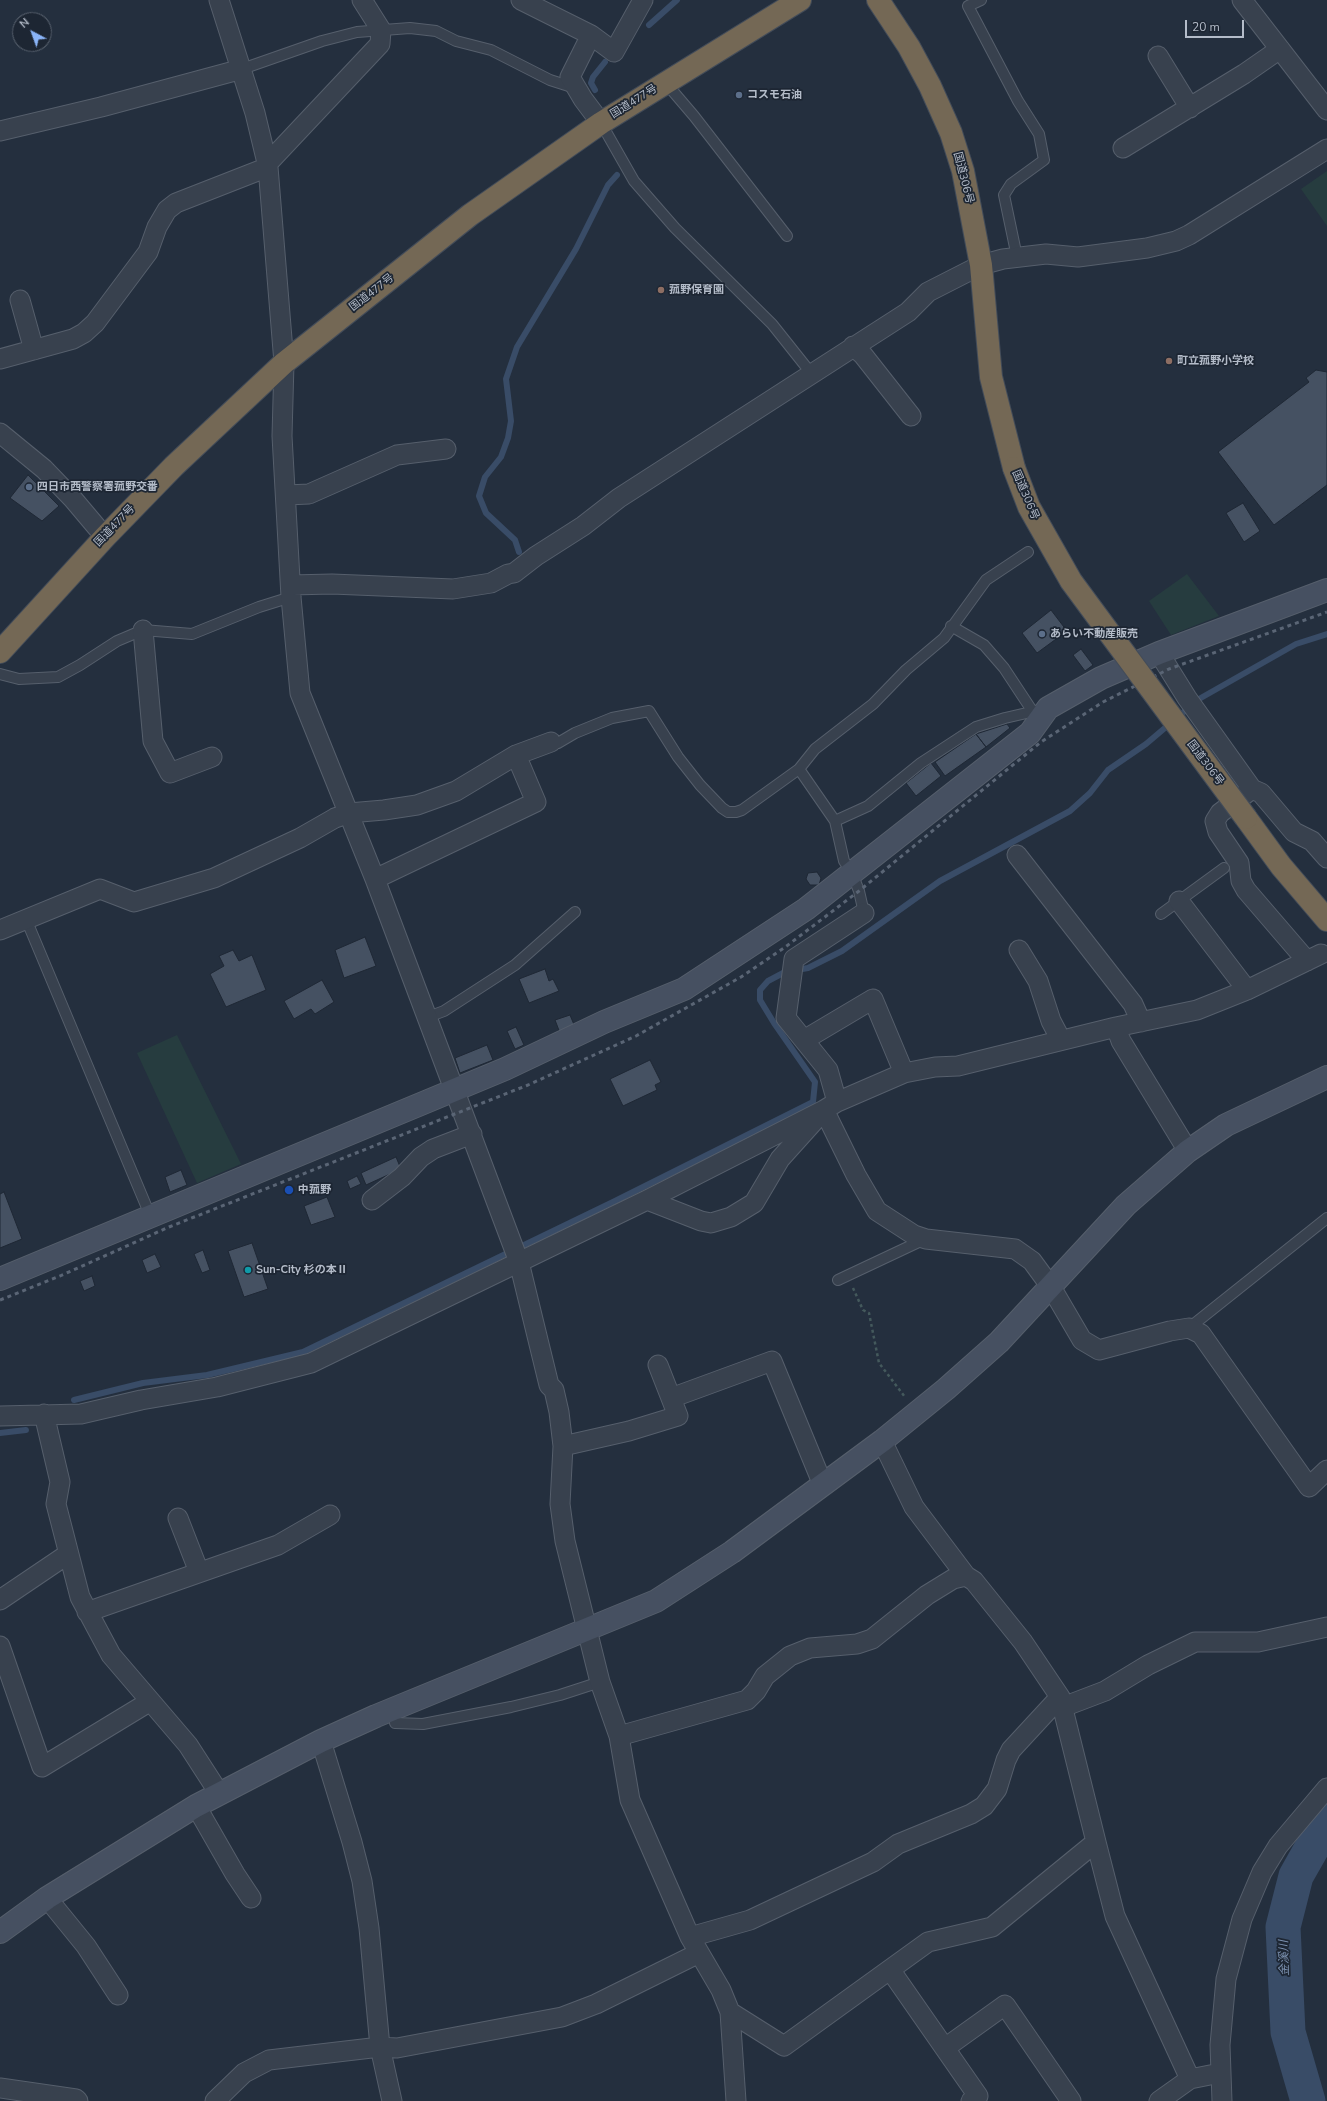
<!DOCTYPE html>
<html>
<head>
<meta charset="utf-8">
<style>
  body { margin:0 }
  #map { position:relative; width:1327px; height:2101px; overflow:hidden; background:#242f3e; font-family:"Nunito Sans",sans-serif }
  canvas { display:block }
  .north { position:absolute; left:12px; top:12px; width:40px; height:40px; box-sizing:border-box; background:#1d2633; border:1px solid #59626f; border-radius:50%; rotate:319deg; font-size:11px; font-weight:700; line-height:16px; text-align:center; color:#b4bcc9 }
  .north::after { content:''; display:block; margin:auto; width:14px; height:18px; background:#8ab4f8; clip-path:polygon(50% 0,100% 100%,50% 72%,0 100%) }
  .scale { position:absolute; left:1185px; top:20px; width:59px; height:18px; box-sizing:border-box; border:2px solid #b4bcc9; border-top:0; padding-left:5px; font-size:12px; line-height:14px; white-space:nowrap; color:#b4bcc9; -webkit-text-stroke:3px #1d2633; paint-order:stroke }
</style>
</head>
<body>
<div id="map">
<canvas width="1327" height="2101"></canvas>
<div class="north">N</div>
<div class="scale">20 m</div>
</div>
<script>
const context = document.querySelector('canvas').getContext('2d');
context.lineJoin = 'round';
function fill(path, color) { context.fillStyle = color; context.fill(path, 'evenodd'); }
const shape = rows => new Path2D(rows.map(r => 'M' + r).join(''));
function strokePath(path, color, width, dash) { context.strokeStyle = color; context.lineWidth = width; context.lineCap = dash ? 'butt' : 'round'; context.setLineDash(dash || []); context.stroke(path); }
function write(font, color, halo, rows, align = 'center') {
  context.font = font + ' "Nunito Sans","Noto Sans JP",sans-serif'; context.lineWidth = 3.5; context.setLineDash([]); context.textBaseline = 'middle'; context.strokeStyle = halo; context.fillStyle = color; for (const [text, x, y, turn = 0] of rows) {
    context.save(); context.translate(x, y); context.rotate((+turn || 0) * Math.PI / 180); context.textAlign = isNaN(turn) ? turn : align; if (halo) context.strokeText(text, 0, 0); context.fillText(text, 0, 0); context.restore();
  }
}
fill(shape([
  [1327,171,1327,226,1301,189],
  [1187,574,1219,616,1171,635,1149,601],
  [177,1035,241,1164,197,1183,137,1053]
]), '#263c3f');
strokePath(shape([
  [649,25,677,0],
  [595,90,591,83,593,77,605,62],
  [519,552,515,540,486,513,479,496,485,477,501,457,508,438,511,421,506,379,517,347,576,249,608,185,617,175],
  [74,1400,143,1383,207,1375,303,1352,613,1202,813,1102,815,1082,774,1023,760,1000,760,990,768,981,785,972,808,968,842,951,940,881,1070,811,1090,793,1108,770,1146,744,1199,699,1296,644,1327,634],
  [0,1433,26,1430]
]), '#394c67', 6);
strokePath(shape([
  [1308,2101,1288,2032,1283,1927,1296,1876,1327,1821]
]), '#394c67', 35);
const building = shape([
  [1316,370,1327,372,1327,485,1274,525,1218,452,1309,382,1306,378,1316,370],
  [28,475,59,506,42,521,10,498,28,475],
  [1243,503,1260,531,1244,542,1226,513,1243,503],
  [1051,610,1067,631,1037,653,1022,633,1051,610],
  [1081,649,1093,665,1085,671,1073,655,1081,649],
  [1007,724,1010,728,986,747,976,734,1007,724],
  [976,734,986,747,945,776,935,762,976,734],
  [931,763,941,776,916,796,906,783,931,763],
  [817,872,821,878,819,885,810,885,806,879,808,873,817,872],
  [365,937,376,966,344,978,335,950,365,937],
  [233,950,239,961,252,955,266,990,226,1007,210,974,224,966,219,956,233,950],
  [545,969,549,981,553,979,559,991,529,1003,519,979,545,969],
  [322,980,334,1002,315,1014,311,1009,294,1019,284,1001,322,980],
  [570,1015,575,1027,560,1033,555,1020,570,1015],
  [516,1027,524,1045,515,1049,507,1031,516,1027],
  [487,1045,493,1060,460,1073,455,1058,487,1045],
  [650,1060,661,1082,655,1085,657,1090,623,1106,610,1079,650,1060],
  [396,1157,401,1169,366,1185,361,1173,396,1157],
  [181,1170,187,1185,170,1192,165,1177,181,1170],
  [357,1176,361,1184,350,1189,347,1181,357,1176],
  [4,1192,22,1239,0,1248,0,1194,4,1192],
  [327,1197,335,1217,311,1225,304,1206,327,1197],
  [252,1243,268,1289,244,1297,228,1251,252,1243],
  [203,1250,210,1270,202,1273,194,1254,203,1250],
  [155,1254,161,1267,147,1273,142,1260,155,1254],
  [92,1276,95,1286,84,1291,80,1281,92,1276]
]);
fill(building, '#455162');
strokePath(building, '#1f2835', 1);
const lane = shape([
  [981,0,968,6,1018,101,1039,134,1044,160,1011,184,1004,195,1017,257],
  [242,69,322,41,357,32,410,28,436,31,456,41,491,50,550,80,575,88],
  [665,82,694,116,787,236],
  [601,123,634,181,675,228,772,324,811,373],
  [951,626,984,645,1004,668,1033,712],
  [0,674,19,679,58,677,80,665,117,641,143,630,192,634,259,607,291,597],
  [551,742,558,743,575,733,612,718,649,711,678,757,700,785,722,808,728,812,736,812,742,810,799,769],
  [835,821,868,806,921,763,976,727,1005,718,1044,709],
  [864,913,859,891,852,873,844,861,835,821,799,769,815,749,873,704,906,670,944,638,986,580,1028,552],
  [1161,914,1224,868],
  [26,919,150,1215],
  [428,1017,444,1011,515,965,575,912],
  [838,1280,925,1239],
  [1189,1328,1327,1218],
  [395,1723,423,1724,511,1707,560,1695,600,1682]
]);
const street = shape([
  [219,0,255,113,268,167,284,363,282,436,291,597,300,693,375,879,519,1262,549,1385,554,1390,559,1412,563,1446,560,1504,565,1541,600,1682,619,1736,630,1800,690,1937,721,1990,730,2012,736,2101],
  [521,0,591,35,614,52,643,0],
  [1242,0,1327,110],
  [591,35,570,77,583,99,601,123],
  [1158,56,1190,108],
  [0,131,101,107,242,69],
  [1123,148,1244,74,1280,49],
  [268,163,380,44,381,30,362,0],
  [20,300,34,350],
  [853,346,863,355,911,416],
  [0,359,73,339,84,333,95,323,148,252,157,227,167,210,176,203,268,167],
  [0,433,44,469,73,499,105,537],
  [287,495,309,494,397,455,446,449],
  [291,585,332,584,453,589,491,583,508,574,514,573,536,556,583,526,619,498,908,312,928,292,981,265,1003,259,1046,254,1078,257,1147,248,1176,241,1189,235,1327,149],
  [143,630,153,741,170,773,212,757],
  [1159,653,1187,698,1252,789],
  [1017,855,1133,1004,1141,1022],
  [375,879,536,802,516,755],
  [1179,901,1247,990],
  [0,930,100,889,134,902,214,878,300,838,335,818,349,813,384,810,417,805,456,791,516,755,551,742],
  [1019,950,1038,981,1051,1021,1061,1040],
  [1307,961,1246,890,1241,881,1239,863,1218,832,1215,821,1220,813,1252,789,1261,793,1294,832,1312,841,1327,858],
  [1116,1027,1121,1041,1188,1151],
  [804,1040,873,999,904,1073],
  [837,1102,828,1070,786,1018,794,959,864,913],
  [824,1110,856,1175,877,1211,914,1235,926,1239,1015,1249,1032,1261,1051,1287,1082,1340,1099,1350,1170,1331,1189,1328,1201,1334,1309,1487,1327,1470],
  [372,1200,402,1177,421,1157,433,1149,472,1134],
  [647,1200,701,1221,711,1223,731,1217,754,1203,780,1159,816,1119],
  [671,1398,772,1361,823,1485],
  [44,1414,60,1482,56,1504,80,1597,111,1655,188,1745,219,1793],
  [0,1416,81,1414,141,1400,217,1387,311,1363,647,1200,824,1110,837,1102,904,1073,935,1067,958,1066,1116,1027,1197,1010,1247,990,1321,954],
  [882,1441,914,1507,966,1576],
  [563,1446,629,1431,678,1416,658,1365],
  [178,1518,199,1572],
  [0,1600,68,1554],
  [87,1612,278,1545,330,1515],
  [0,1646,42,1767,149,1702],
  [1063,1707,1105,1691,1148,1665,1195,1642,1258,1642,1327,1627],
  [619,1736,747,1700,756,1691,765,1676,790,1656,810,1648,857,1644,872,1639,927,1595,953,1579,966,1576,974,1581,1023,1642,1060,1697,1096,1842,992,1927,928,1942,784,2046,730,2012],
  [321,1741,352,1842,362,1881,369,1928,380,2047,392,2101],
  [196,1806,235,1874,251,1898],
  [1096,1842,1115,1916,1190,2079],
  [47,1898,86,1946,118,1995],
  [690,1937,750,1920,873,1862,898,1844,971,1814,984,1806,997,1789,1006,1760,1011,1750,1060,1697],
  [891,1971,978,2096,971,2101],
  [945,2048,1005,2005,1071,2101],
  [0,2088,76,2099,78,2101],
  [215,2101,244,2073,269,2060,380,2047,397,2048,562,2017,596,2004,699,1953],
  [1159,2101,1190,2079,1220,2073],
  [1222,2101,1220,2045,1226,1979,1242,1919,1262,1872,1278,1846,1327,1788]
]);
const secondary = shape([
  [0,1279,505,1069,604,1022,684,989,806,909,1030,733,1048,708,1101,678,1159,653,1327,590],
  [0,1932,47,1898,196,1806,321,1741,376,1716,656,1601,732,1552,882,1441,946,1389,999,1342,1126,1205,1188,1151,1226,1125,1327,1077]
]);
const highway = shape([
  [878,0,909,47,930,86,951,133,963,171,981,265,991,377,1014,468],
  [0,652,105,537,174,466,284,363,470,215,601,123,800,0],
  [1246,818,1281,866,1327,920]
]);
strokePath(lane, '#565f6c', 12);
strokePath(street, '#565f6c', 21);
strokePath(secondary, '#565f6c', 24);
strokePath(highway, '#434c59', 24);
strokePath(shape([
  [853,1288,863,1310,869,1313,879,1363,905,1397]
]), '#44595c', 2.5, [3, 3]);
strokePath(lane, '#38414e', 10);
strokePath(street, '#38414e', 19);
strokePath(secondary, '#465061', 22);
strokePath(highway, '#746855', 22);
strokePath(shape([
  [0,1300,60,1276,169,1227,528,1085,636,1036,741,977,784,948,859,891,1041,742,1103,702,1169,669,1327,612]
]), '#5a6575', 3, [4, 4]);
const highwayBridge = shape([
  [1014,468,1029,507,1071,581,1246,818]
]);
strokePath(highwayBridge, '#434c59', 24, []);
strokePath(highwayBridge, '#746855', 22);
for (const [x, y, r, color] of [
  [739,95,4,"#5c6f8a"],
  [661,290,4,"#8d6e63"],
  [1169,361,4,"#8d6e63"],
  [29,487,4,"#5c6f8a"],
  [1042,634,4,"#5c6f8a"],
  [289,1190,5,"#1a4fb4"],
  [248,1270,4,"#0f9aa8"]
]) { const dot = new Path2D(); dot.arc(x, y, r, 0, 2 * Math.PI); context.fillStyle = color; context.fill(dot); strokePath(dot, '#1d2633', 1.5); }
write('bold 11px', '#b4bcc9', '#1d2633', [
  ["コスモ石油",747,95],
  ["菰野保育園",669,290],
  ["町立菰野小学校",1177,361],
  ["四日市西警察署菰野交番",37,487],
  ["あらい不動産販売",1050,634],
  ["中菰野",298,1190],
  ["Sun-City 杉の本Ⅱ",256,1270]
], 'left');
write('11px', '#b4bcc9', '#1d2633', [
  ["国道477号",634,102,-32],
  ["国道306号",963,178,76],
  ["国道477号",372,293,-38],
  ["国道306号",1025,495,67],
  ["国道477号",115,526,-46],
  ["国道306号",1205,763,53]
]);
write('italic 12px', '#7c92b1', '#1d2633', [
  ["金溪川",1285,1958,-92]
]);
</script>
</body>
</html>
